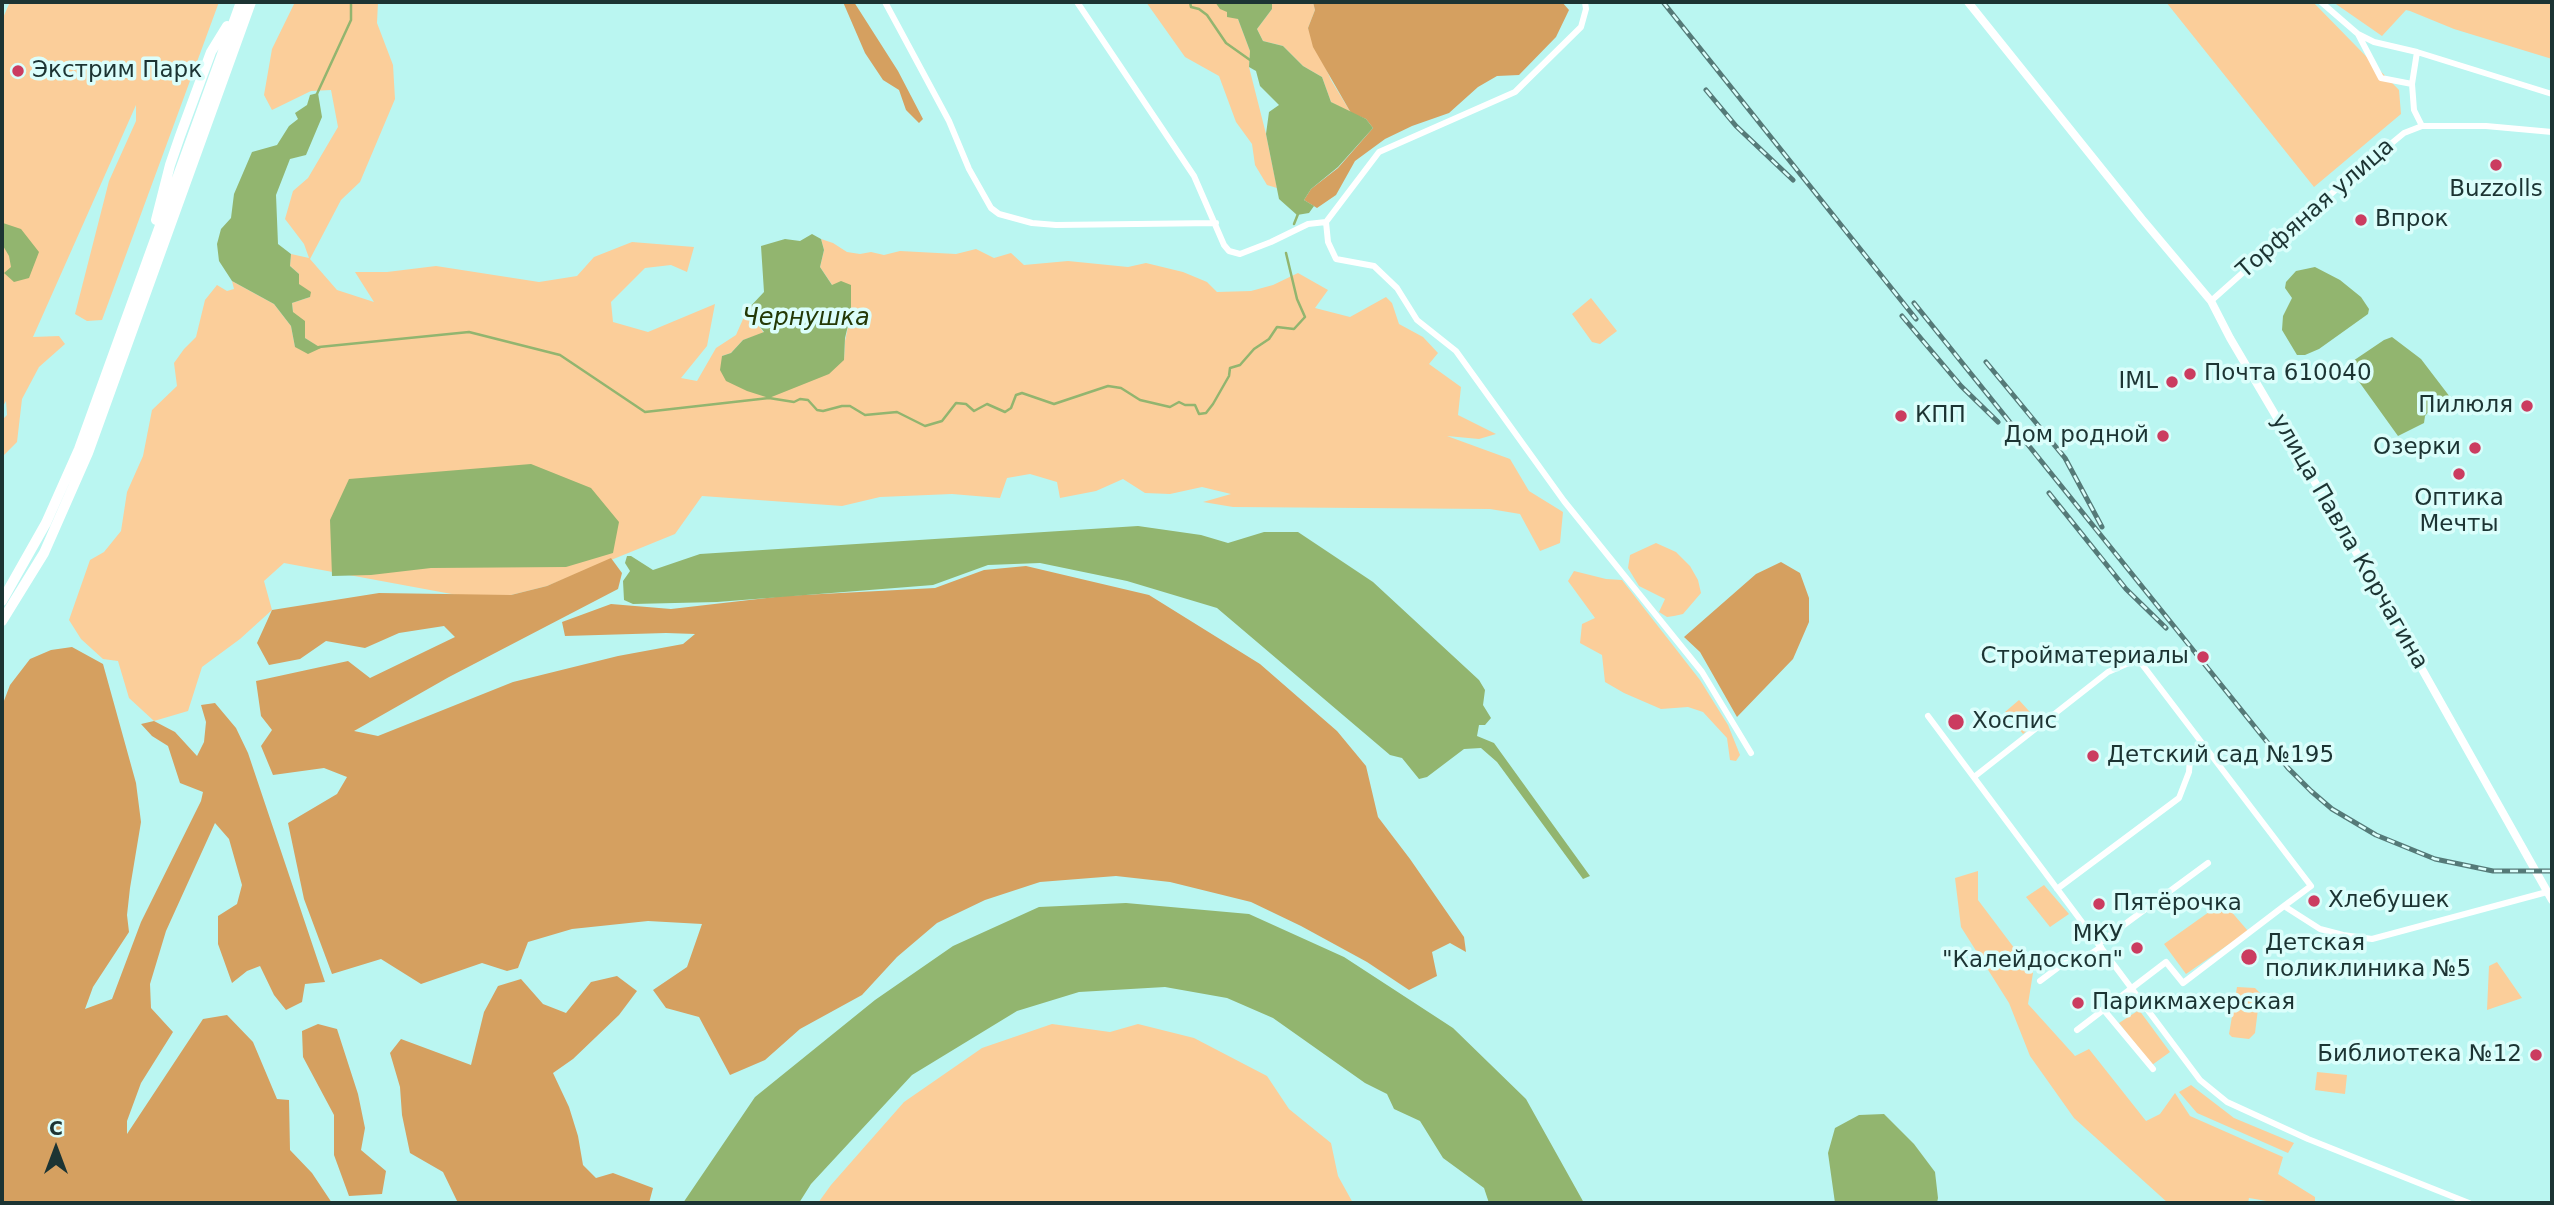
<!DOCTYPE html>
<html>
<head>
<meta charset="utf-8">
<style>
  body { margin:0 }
  #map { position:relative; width:2554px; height:1205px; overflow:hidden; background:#baf6f1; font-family:"DejaVu Sans",sans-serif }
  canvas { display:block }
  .frame { position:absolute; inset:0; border:4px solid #1c3433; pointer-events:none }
  .north { position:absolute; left:21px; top:1114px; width:70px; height:70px; -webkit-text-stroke:5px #dbfefb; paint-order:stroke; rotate:0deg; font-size:19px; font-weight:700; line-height:28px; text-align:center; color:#1c3433 }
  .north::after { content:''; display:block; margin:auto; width:24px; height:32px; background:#1c3433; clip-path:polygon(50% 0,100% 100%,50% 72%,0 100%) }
</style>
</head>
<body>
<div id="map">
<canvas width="2554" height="1205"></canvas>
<div class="frame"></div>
<div class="north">С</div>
</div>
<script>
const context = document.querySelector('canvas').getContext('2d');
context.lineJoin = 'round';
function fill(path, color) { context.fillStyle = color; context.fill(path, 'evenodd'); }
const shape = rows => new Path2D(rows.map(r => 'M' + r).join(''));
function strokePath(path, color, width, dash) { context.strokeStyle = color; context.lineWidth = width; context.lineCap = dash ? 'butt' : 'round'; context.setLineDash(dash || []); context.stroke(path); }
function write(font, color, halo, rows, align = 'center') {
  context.font = font + ' "DejaVu Sans",sans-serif'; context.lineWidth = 7; context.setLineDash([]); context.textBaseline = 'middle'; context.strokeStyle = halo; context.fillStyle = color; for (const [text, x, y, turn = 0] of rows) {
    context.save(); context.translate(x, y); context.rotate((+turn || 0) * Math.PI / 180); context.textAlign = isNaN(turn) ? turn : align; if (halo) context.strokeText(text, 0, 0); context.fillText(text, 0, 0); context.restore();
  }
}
fill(shape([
  [10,2,219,2,102,320,87,321,75,314,109,181,136,121,136,105,33,337,59,336,65,344,39,367,22,399,17,442,2,457,2,420,7,415,6,401,2,408,2,20],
  [295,2,378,2,377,23,393,65,395,99,360,182,341,200,310,259,337,290,374,302,355,272,387,272,436,266,539,282,577,276,594,257,632,242,694,247,687,272,671,265,645,268,611,302,613,322,648,332,715,304,707,346,681,378,697,381,716,348,736,335,747,310,764,333,743,340,731,353,722,356,844,360,845,341,851,313,820,267,824,250,821,239,833,243,847,252,860,254,871,252,884,255,900,251,956,254,976,249,994,258,1011,253,1024,265,1068,261,1128,267,1146,263,1183,272,1207,282,1217,292,1251,291,1273,285,1298,273,1328,290,1315,308,1350,317,1386,297,1392,303,1399,324,1423,337,1438,353,1429,364,1461,387,1458,415,1496,434,1479,439,1447,436,1510,459,1529,491,1563,512,1560,543,1540,551,1520,514,1490,509,1233,507,1203,502,1231,494,1202,487,1170,494,1145,493,1123,479,1096,491,1060,498,1057,482,1030,474,1007,478,1000,498,952,494,880,497,842,506,702,496,675,534,547,586,511,595,457,595,284,563,264,581,272,610,240,639,202,667,188,711,154,721,129,698,118,661,103,659,81,639,69,620,90,560,104,552,121,531,127,492,143,456,152,410,177,386,174,363,184,349,196,337,205,300,217,285,227,291,234,289,232,281,274,304,291,326,295,347,320,348,305,338,293,312,292,303,310,297,299,284,299,274,290,266,291,254,309,258,304,244,285,219,293,191,308,178,338,127,331,90,311,91,272,110,264,95,272,49],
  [1146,2,1215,2,1238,19,1250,51,1249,67,1266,134,1277,188,1267,185,1255,165,1252,144,1236,122,1219,76,1185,57],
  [1272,2,1313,2,1315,10,1308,28,1331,80,1351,113,1331,102,1322,77,1303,66,1283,46,1263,41,1257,29,1272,9],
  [2166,2,2313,2,2399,90,2401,114,2314,187],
  [2333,2,2552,2,2552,59,2454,29,2410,11,2406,10,2382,36],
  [1591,298,1617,331,1600,344,1592,342,1572,314],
  [1656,543,1676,552,1690,566,1698,580,1701,593,1683,614,1674,616,1667,617,1659,612,1665,599,1639,586,1628,568,1630,555],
  [1574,571,1606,579,1622,580,1700,680,1728,725,1740,755,1736,761,1730,760,1727,738,1703,712,1688,707,1661,709,1624,693,1605,682,1602,655,1580,643,1582,624,1595,618,1568,581],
  [2019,700,2038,721,2023,734,2005,712],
  [1978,871,1978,900,2033,973,2028,1004,2075,1056,2089,1049,2146,1121,2160,1114,2175,1093,2190,1116,2283,1157,2278,1174,2315,1197,2315,1203,2278,1203,2249,1198,2248,1203,2168,1203,2074,1118,2030,1056,2009,1003,1961,927,1955,878],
  [2044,885,2069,914,2050,927,2026,897],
  [2223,902,2248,931,2186,974,2164,944],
  [2497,962,2522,998,2487,1010,2489,966],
  [2237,987,2255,988,2260,993,2255,1033,2249,1039,2232,1037,2229,1034],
  [2139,1010,2170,1052,2152,1065,2119,1023],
  [1052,1024,1110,1032,1138,1024,1194,1038,1267,1076,1289,1109,1331,1143,1338,1176,1353,1203,818,1203,831,1185,904,1102,982,1048],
  [2317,1072,2347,1075,2345,1094,2315,1090],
  [2191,1085,2234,1118,2294,1143,2288,1153,2197,1113,2179,1092]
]), '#fbce9a');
fill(shape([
  [843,2,854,2,898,71,923,119,919,123,906,110,899,90,883,80,865,53],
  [1313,2,1562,2,1569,10,1556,37,1519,75,1497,76,1478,87,1449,113,1412,126,1385,139,1355,161,1336,195,1317,208,1304,200,1311,189,1338,168,1373,128,1366,119,1351,113,1313,47,1308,28,1315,10],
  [611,558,622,573,618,589,449,677,354,731,378,736,513,682,618,656,683,644,695,634,666,633,565,636,562,622,611,604,671,609,784,596,935,588,984,570,1026,566,1149,595,1260,664,1337,731,1366,766,1378,817,1410,859,1464,937,1466,952,1450,943,1432,952,1437,976,1409,990,1367,962,1301,926,1251,902,1170,882,1116,876,1040,882,985,900,937,923,897,957,862,995,800,1029,765,1060,730,1075,699,1017,666,1008,653,990,687,967,702,924,648,921,572,929,528,942,518,968,507,971,482,963,421,984,381,959,332,974,304,899,288,823,337,794,347,777,324,768,273,775,261,746,272,730,261,716,256,681,348,661,370,678,455,637,444,626,399,633,365,648,326,641,300,659,269,665,257,643,272,610,379,593,511,595,547,586],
  [1781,562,1800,573,1809,598,1809,622,1793,659,1737,717,1700,652,1684,637,1756,574],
  [72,647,103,664,136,783,141,822,130,888,127,915,129,932,93,987,85,1009,112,999,141,922,201,801,203,792,180,783,168,746,152,736,141,724,154,721,175,732,197,756,204,742,206,722,201,705,215,703,236,728,248,753,325,982,305,984,302,1002,286,1010,274,995,260,966,247,971,232,983,218,944,218,916,237,904,242,885,229,839,215,823,166,931,150,984,151,1008,173,1032,141,1083,127,1121,127,1134,203,1019,227,1015,253,1042,277,1099,289,1100,290,1150,312,1173,332,1203,2,1203,2,706,10,685,30,659,51,650],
  [617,976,637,991,619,1015,573,1059,553,1073,569,1107,578,1136,583,1165,596,1178,613,1173,653,1188,649,1203,458,1203,443,1172,410,1153,402,1115,400,1087,390,1053,401,1039,471,1065,484,1012,498,986,521,979,543,1004,566,1013,591,982],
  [318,1024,337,1029,358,1094,365,1128,361,1150,386,1171,382,1194,349,1196,334,1155,334,1115,303,1057,302,1031]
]), '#d5a060');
fill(shape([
  [1215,2,1272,2,1272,9,1257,29,1263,41,1283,46,1303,66,1322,77,1331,102,1366,119,1373,128,1338,167,1311,189,1304,200,1314,206,1309,213,1297,215,1279,199,1266,134,1269,112,1279,105,1260,86,1256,71,1249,67,1250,51,1238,19,1227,17,1227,12,1220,9],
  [318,93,322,117,306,155,290,159,276,195,278,244,291,254,290,266,299,274,299,284,311,292,310,297,292,303,293,312,305,321,305,338,321,348,308,354,295,347,291,326,274,304,232,281,219,261,217,244,221,229,231,218,234,194,252,152,277,145,289,126,298,119,295,113,307,105,310,95],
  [3,223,21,229,39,252,29,278,14,282,4,273,11,267,9,256,2,244],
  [812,234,821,239,824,250,820,267,832,285,841,281,851,285,851,313,845,338,844,360,829,374,769,398,747,391,726,381,720,370,722,356,731,353,743,340,764,332,747,310,764,292,761,246,785,239,800,241],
  [2315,267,2340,280,2361,297,2369,309,2368,314,2319,349,2305,355,2297,355,2282,330,2283,316,2292,298,2285,288,2286,282,2296,271],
  [2392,337,2421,359,2450,397,2446,403,2430,410,2425,416,2424,423,2398,436,2347,365,2384,340],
  [531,464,591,488,619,522,613,553,566,567,431,568,371,575,332,576,330,520,349,479],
  [1138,526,1201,535,1228,543,1264,532,1298,532,1373,582,1479,680,1485,690,1483,705,1491,718,1485,725,1479,725,1477,736,1494,743,1590,876,1583,879,1497,762,1481,748,1464,749,1427,777,1419,779,1402,758,1390,755,1217,608,1127,581,1040,563,988,565,933,585,717,602,633,604,624,600,623,581,630,571,625,563,627,556,631,556,653,570,700,554],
  [1126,903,1249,914,1344,957,1453,1028,1526,1099,1584,1203,1489,1203,1484,1188,1443,1158,1420,1121,1394,1109,1387,1094,1365,1083,1273,1018,1227,998,1165,987,1079,992,1017,1011,912,1075,811,1184,799,1203,683,1203,755,1097,875,1000,953,946,1039,907],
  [1884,1114,1914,1144,1935,1172,1938,1198,1937,1203,1835,1203,1828,1153,1835,1128,1859,1115]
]), '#92b56f');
strokePath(shape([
  [1190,2,1191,7,1199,9,1207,15,1226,43,1250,60],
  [316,96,351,20,351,2],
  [1294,224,1298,214],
  [319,347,469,332,560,355,645,412,769,398,794,402,800,399,808,400,817,410,823,411,842,406,850,406,865,415,897,412,925,426,942,421,956,403,966,404,974,411,987,404,1005,412,1011,408,1016,395,1022,393,1054,404,1108,386,1121,388,1140,400,1170,407,1179,402,1185,405,1195,405,1199,414,1206,413,1213,404,1229,376,1230,368,1240,365,1254,349,1269,339,1277,327,1294,329,1305,317,1297,299,1286,253]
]), '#92b56f', 2.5);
strokePath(shape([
  [885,2,949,121,969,169,991,208,999,214,1032,223,1056,225,1216,223],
  [1077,2,1194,176,1224,245,1229,251,1240,254,1271,242,1308,224,1326,222,1328,242,1336,259,1374,266,1397,288,1417,320,1456,351,1564,501,1702,672,1751,753],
  [2321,2,2358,34,2381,78,2412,84],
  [2358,34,2374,42,2417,52],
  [2422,126,2414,110,2412,84,2417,52,2552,94],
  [1326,222,1379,152,1515,92,1581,27,1586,9,1585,2],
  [2211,301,2340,186,2404,133,2422,126,2486,126,2552,132],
  [1928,716,2200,1080,2227,1102,2308,1139,2469,1203],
  [1974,777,2108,672,2138,659,2311,886,2284,906,2320,929,2343,935,2372,939,2547,892],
  [2057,889,2179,798,2189,772,2190,758,2204,747],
  [2098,944,2208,863],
  [2040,981,2064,963,2077,963,2101,947],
  [2103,1009,2153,1069],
  [2077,1030,2166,962,2183,983,2284,906]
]), '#fff', 6);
strokePath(shape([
  [1968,2,2142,219,2211,301,2230,338,2360,559,2552,900]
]), '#fff', 8);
strokePath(shape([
  [156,220,170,165,180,136,211,52,227,26],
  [2,601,46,523,79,449,241,2],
  [2,621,44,553,88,453,251,2]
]), '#fff', 10);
const rail = shape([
  [1663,2,1916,319],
  [1706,90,1736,126,1793,180],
  [1914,303,2288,768,2311,791,2332,809,2376,835,2435,859,2493,871,2552,871],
  [1902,316,1961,386,1998,422],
  [1986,362,2065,458,2102,527],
  [2049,493,2126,589,2166,628]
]);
strokePath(rail, '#557a78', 5);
strokePath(rail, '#dbfefb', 2.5, [8]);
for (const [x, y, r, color] of [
  [18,71,7,"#cb3c60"],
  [2496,165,7,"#cb3c60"],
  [2361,220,7,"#cb3c60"],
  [2190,374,7,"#cb3c60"],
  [2172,382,7,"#cb3c60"],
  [2527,406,7,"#cb3c60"],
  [1901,416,7,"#cb3c60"],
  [2163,436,7,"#cb3c60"],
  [2475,448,7,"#cb3c60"],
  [2459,474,7,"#cb3c60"],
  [2203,657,7,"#cb3c60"],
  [1956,722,9,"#cb3c60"],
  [2093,756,7,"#cb3c60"],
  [2314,901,7,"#cb3c60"],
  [2099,904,7,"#cb3c60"],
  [2137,948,7,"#cb3c60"],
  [2249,957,9,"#cb3c60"],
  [2078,1003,7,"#cb3c60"],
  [2536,1055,7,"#cb3c60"]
]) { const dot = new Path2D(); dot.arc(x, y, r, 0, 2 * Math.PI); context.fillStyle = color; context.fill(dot); strokePath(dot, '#dbfefb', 2.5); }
write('23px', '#1c3433', '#dbfefb', [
  ["Экстрим Парк",32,71],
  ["Buzzolls",2496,190,"center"],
  ["Впрок",2375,220],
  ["Почта 610040",2204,374],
  ["IML",2158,382,"right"],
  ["Пилюля",2513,406,"right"],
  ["КПП",1915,416],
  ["Дом родной",2149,436,"right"],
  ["Озерки",2461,448,"right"],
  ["Оптика",2459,499,"center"],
  ["Мечты",2459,525,"center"],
  ["Стройматериалы",2189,657,"right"],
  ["Хоспис",1972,722],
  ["Детский сад №195",2107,756],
  ["Хлебушек",2328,901],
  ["Пятёрочка",2113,904],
  ["МКУ",2123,935,"right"],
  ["\"Калейдоскоп\"",2123,961,"right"],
  ["Детская",2265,944],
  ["поликлиника №5",2265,970],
  ["Парикмахерская",2092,1003],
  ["Библиотека №12",2522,1055,"right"]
], 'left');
write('23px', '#1c3433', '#dbfefb', [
  ["Торфяная улица",2316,209,-41],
  ["улица Павла Корчагина",2349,542,60]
]);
write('italic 24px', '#243906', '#dbfefb', [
  ["Чернушка",806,319]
]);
</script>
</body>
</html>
